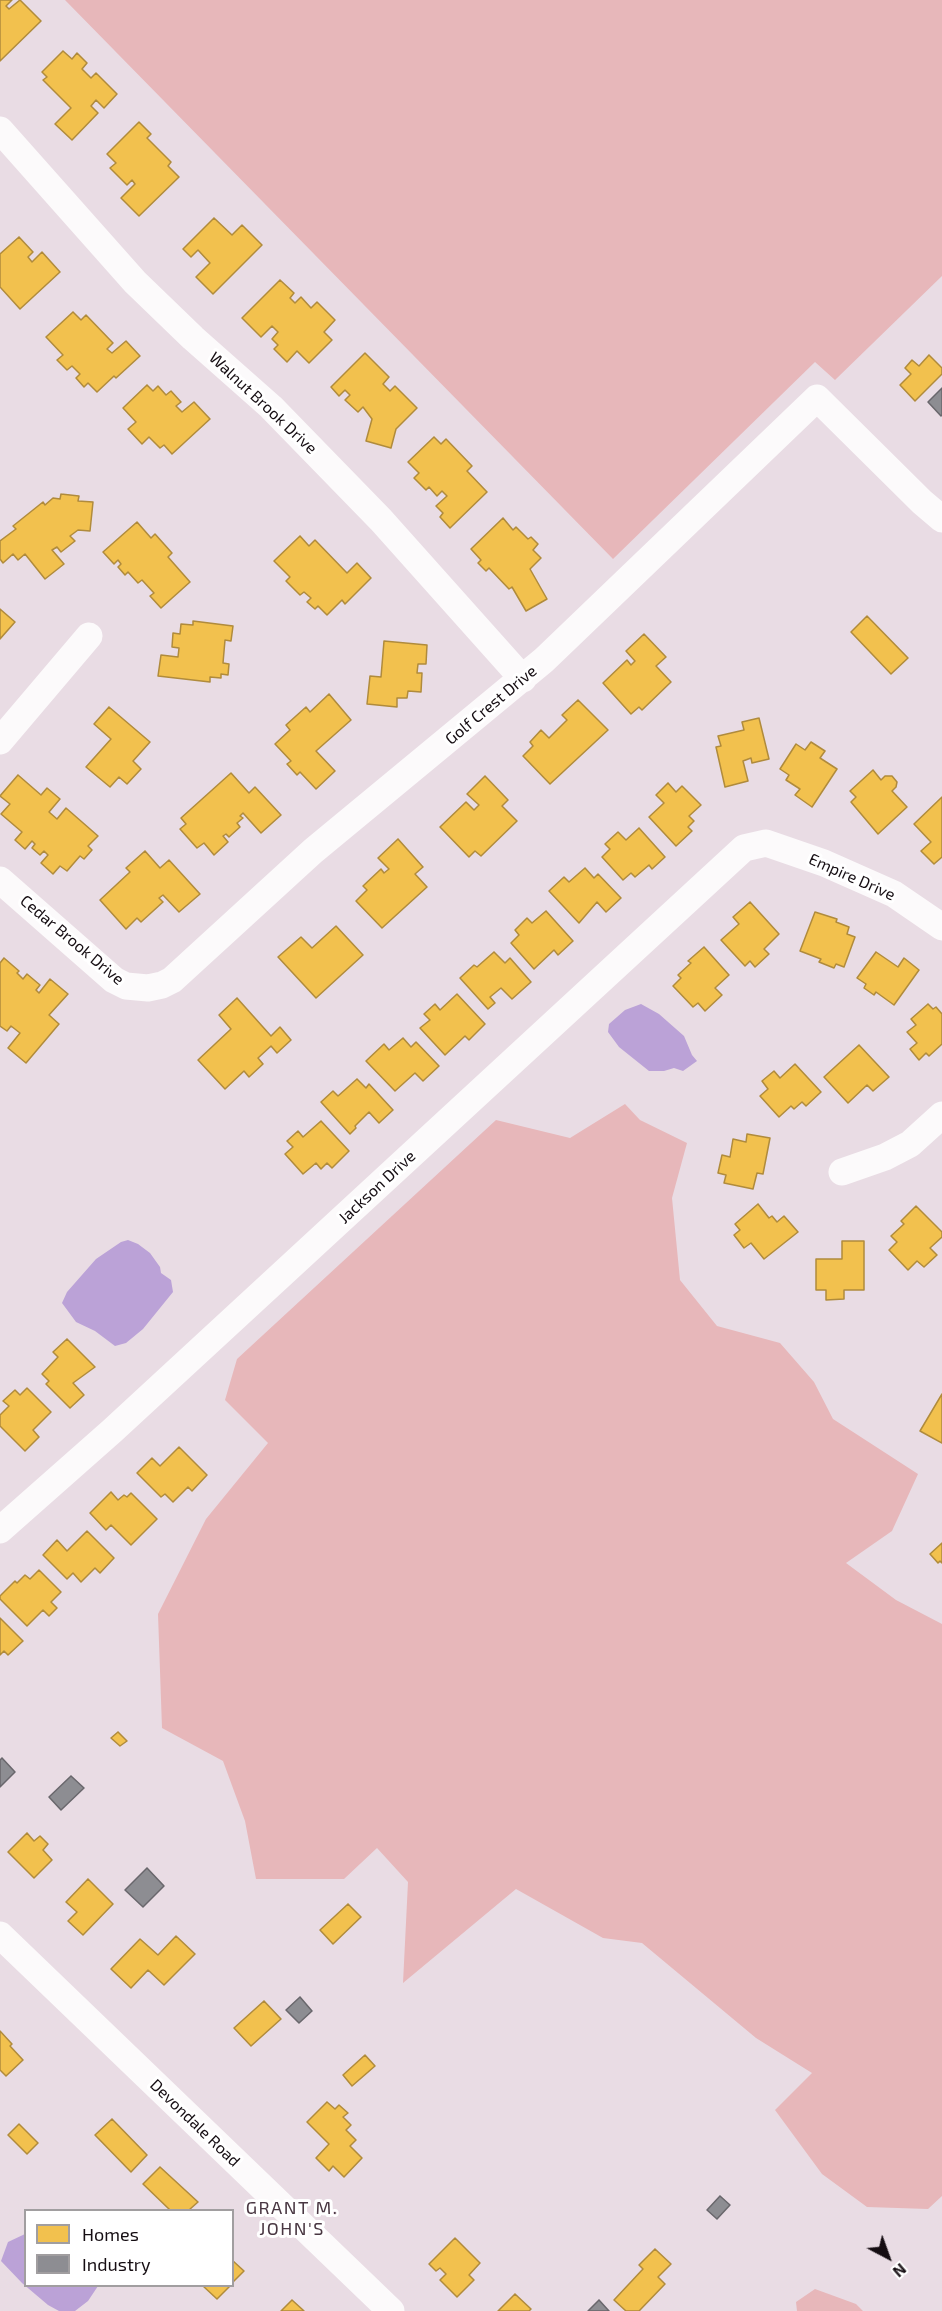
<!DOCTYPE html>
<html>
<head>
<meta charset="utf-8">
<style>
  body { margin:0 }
  #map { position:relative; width:942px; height:2311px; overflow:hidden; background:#e9dce4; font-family:"Exo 2",sans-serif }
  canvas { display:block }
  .legend { position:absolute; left:24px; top:2209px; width:210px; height:78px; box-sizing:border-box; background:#fff; border:2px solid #a19ea0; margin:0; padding:8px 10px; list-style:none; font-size:18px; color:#150d12 }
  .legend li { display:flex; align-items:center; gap:12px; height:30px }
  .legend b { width:30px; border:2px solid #a19ea0 }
  .north { position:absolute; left:858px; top:2227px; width:60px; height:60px; -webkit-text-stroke:4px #fff; paint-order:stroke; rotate:139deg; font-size:16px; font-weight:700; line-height:24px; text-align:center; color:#150d12 }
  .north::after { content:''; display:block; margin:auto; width:21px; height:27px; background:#150d12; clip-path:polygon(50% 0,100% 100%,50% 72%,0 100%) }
</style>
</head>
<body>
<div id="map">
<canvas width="942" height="2311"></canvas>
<ul class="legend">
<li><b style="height:16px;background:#f2c14e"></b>Homes</li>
<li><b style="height:16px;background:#8d8d92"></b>Industry</li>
</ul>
<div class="north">N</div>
</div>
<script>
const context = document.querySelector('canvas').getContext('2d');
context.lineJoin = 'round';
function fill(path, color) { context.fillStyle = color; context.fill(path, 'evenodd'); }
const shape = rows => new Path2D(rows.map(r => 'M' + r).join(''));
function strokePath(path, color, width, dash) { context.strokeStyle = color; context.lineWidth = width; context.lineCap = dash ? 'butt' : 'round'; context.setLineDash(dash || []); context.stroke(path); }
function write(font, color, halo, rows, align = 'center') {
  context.font = font + ' "Exo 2",sans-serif'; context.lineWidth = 6; context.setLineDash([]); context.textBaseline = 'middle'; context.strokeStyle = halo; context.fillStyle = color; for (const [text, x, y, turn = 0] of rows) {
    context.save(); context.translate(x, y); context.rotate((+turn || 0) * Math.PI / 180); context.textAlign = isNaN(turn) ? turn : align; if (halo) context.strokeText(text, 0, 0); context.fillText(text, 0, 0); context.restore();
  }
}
fill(shape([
  [65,0,942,0,942,276,835,380,815,362,613,559],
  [625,1104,640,1120,687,1143,672,1198,680,1280,717,1326,780,1343,814,1382,833,1419,918,1474,892,1531,846,1563,896,1600,942,1624,942,2196,928,2209,867,2207,822,2174,775,2110,812,2073,756,2038,642,1943,603,1938,516,1889,403,1983,408,1882,377,1848,344,1879,256,1879,245,1821,223,1761,162,1728,158,1614,206,1519,268,1443,225,1400,237,1359,496,1120,570,1138],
  [815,2289,856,2304,863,2311,797,2311,796,2302]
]), '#e7b7ba');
fill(shape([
  [641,1004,659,1014,684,1036,692,1055,697,1061,683,1071,674,1068,664,1071,649,1071,619,1047,608,1032,609,1024,625,1010],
  [128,1240,138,1244,150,1253,160,1267,161,1273,171,1280,173,1292,143,1329,126,1343,115,1346,95,1331,76,1322,62,1303,67,1292,96,1259,121,1242],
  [25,2234,26,2286,98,2286,88,2301,75,2311,59,2311,48,2305,22,2283,1,2261,8,2242]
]), '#bba2d7');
const homes = shape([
  [0,0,12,0,6,6,9,9,20,0,41,21,0,61,0,0],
  [63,51,72,59,77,53,87,63,82,69,91,78,96,73,117,94,104,108,96,100,91,106,98,113,72,140,55,124,71,108,43,80,47,77,42,72,63,51],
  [139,122,151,134,147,138,171,162,168,166,179,177,139,216,121,198,135,184,132,180,127,185,110,168,116,163,107,154,139,122],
  [214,218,232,235,242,225,262,245,213,294,196,277,210,263,198,250,191,257,183,249,214,218],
  [19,237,33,252,28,257,32,262,42,252,60,272,20,309,0,287,0,254,19,237],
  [280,280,294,293,290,298,295,303,301,297,311,308,317,302,335,320,324,332,332,340,309,363,297,351,287,362,274,349,278,345,272,339,278,332,272,326,261,337,242,318,280,280],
  [73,312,81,320,86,315,113,343,107,349,112,353,126,341,140,356,116,378,114,376,97,392,88,383,84,387,76,378,80,374,72,366,67,370,57,360,63,355,46,337,73,312],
  [365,353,389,377,383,384,390,391,395,386,417,408,396,429,391,448,366,441,372,419,363,407,358,412,345,400,350,395,345,390,339,396,331,387,365,353],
  [929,355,942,368,942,374,915,401,900,385,911,374,905,368,912,360,919,366,929,355],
  [147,385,153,391,158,386,166,395,171,391,181,402,176,406,182,412,194,402,210,419,172,454,164,445,160,448,149,437,142,444,128,429,136,422,123,408,147,385],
  [434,437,441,444,446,439,472,466,467,471,487,492,450,528,440,517,443,513,436,506,447,496,442,491,437,496,429,487,426,490,414,478,419,473,408,462,434,437],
  [61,494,79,496,78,501,93,502,90,531,78,530,70,536,75,541,61,552,57,547,52,550,64,564,45,579,25,554,18,560,13,554,3,563,0,559,0,541,16,529,13,526,43,502,45,505,53,498,60,499,61,494],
  [503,518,513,530,516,527,528,539,531,537,538,544,533,550,541,558,530,569,547,599,526,611,512,587,509,589,489,568,486,571,478,563,481,560,471,549,503,518],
  [137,522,151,538,155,534,172,553,168,557,190,582,161,608,150,596,154,593,142,580,138,583,128,572,125,575,118,567,121,564,118,560,114,564,103,552,137,522],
  [300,536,309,546,315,540,347,573,357,563,371,578,345,604,342,600,327,615,318,606,315,609,307,602,311,598,304,592,300,595,286,581,290,577,274,561,300,536],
  [0,609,15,622,0,639,0,609],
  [867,616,908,658,891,674,851,632,867,616],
  [193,621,233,626,231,641,225,640,223,663,229,664,228,675,221,674,221,678,210,677,210,682,158,676,161,655,178,657,179,648,172,647,173,633,180,634,181,624,193,625,193,621],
  [644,634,666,657,656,666,671,682,642,710,639,707,631,714,603,683,627,660,631,665,635,661,626,651,644,634],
  [384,641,427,645,426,664,418,664,417,673,422,673,421,692,408,691,407,698,397,698,397,707,367,704,370,676,381,677,384,641],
  [329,694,351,720,316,751,335,771,316,789,300,772,297,775,287,764,291,761,275,744,290,730,286,725,306,707,310,712,329,694],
  [578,700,608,730,550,784,523,756,533,746,530,742,541,730,549,738,567,720,562,715,578,700],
  [109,707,150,742,133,761,141,769,127,784,119,777,110,787,86,767,111,739,94,724,109,707],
  [759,718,769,759,752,763,751,758,743,761,748,781,725,787,716,747,721,746,718,736,744,730,742,722,759,718],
  [811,742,825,751,820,758,837,769,812,807,795,795,800,789,786,780,789,775,780,769,796,744,805,750,811,742],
  [873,770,881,780,885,776,892,776,897,782,896,787,892,791,907,807,878,834,851,802,856,797,850,791,873,770],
  [231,773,249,793,255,787,281,815,261,833,243,813,240,816,243,818,237,823,240,827,229,837,226,834,223,836,228,842,214,855,204,843,197,848,180,829,186,824,181,818,231,773],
  [18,775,41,795,47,788,60,799,49,812,57,819,66,808,98,836,88,846,92,850,84,859,80,856,67,871,60,866,53,874,41,863,48,855,44,851,40,855,32,848,35,844,32,841,25,849,15,840,22,832,1,814,10,804,0,796,18,775],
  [485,776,508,800,502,806,517,821,481,856,475,851,469,857,440,827,466,802,474,810,479,805,467,794,485,776],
  [668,783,676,792,682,786,701,805,689,816,694,821,688,827,692,831,676,846,649,817,664,803,656,795,668,783],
  [942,797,942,857,934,864,921,851,931,842,914,824,942,797],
  [639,828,665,857,652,869,649,865,635,877,631,873,623,880,602,857,610,849,605,844,618,832,626,840,639,828],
  [398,839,423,867,415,874,427,887,382,928,356,901,367,890,363,886,381,869,384,873,389,869,378,858,398,839],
  [145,851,160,868,169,860,200,894,179,912,163,895,159,898,163,902,141,922,137,918,126,929,100,900,130,872,126,868,145,851],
  [585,868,594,878,598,874,621,898,606,912,597,902,579,923,549,891,564,877,569,882,585,868],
  [750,902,779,934,764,949,769,954,755,967,750,961,745,966,721,940,739,924,733,917,750,902],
  [546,911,573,941,558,955,554,950,534,969,511,943,519,935,515,930,527,918,532,923,546,911],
  [815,912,837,919,836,922,849,927,847,934,855,937,844,967,836,964,834,968,819,962,821,959,800,951,815,912],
  [336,926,363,955,316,998,278,957,301,937,312,948,336,926],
  [704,947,729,975,715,988,722,995,705,1011,698,1003,693,1007,673,986,681,978,678,975,691,963,688,961,704,947],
  [494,952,505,963,510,958,531,982,512,999,501,988,490,997,495,1003,488,1009,460,978,474,965,477,967,494,952],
  [876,952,898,967,904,958,919,970,894,1005,876,992,874,995,864,988,866,984,857,978,876,952],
  [4,958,19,971,17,973,23,979,27,974,40,985,36,990,39,993,50,979,68,994,49,1015,59,1024,26,1063,8,1048,20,1033,11,1026,7,1031,0,1026,0,963,4,958],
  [457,994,485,1024,469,1040,465,1036,445,1055,420,1028,430,1020,424,1014,435,1004,440,1010,457,994],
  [237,998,271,1036,280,1027,291,1040,277,1053,271,1046,258,1058,263,1064,249,1077,244,1071,225,1089,198,1060,231,1029,219,1015,237,998],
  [928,1004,933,1009,936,1007,942,1014,942,1044,929,1056,926,1053,919,1060,910,1049,917,1043,907,1032,916,1025,911,1019,928,1004],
  [403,1038,411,1047,416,1042,439,1066,423,1081,415,1073,395,1091,366,1061,384,1044,389,1050,403,1038],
  [859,1045,889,1077,873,1091,867,1085,848,1103,824,1077,859,1045],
  [795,1064,821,1092,806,1106,802,1102,794,1109,791,1106,779,1117,760,1096,768,1089,762,1081,774,1071,780,1078,795,1064],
  [357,1079,366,1088,369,1084,393,1110,379,1123,369,1112,355,1126,356,1128,350,1134,321,1102,333,1091,338,1096,357,1079],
  [321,1121,349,1151,332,1168,327,1163,321,1169,316,1163,303,1174,285,1154,293,1147,287,1141,298,1131,303,1137,321,1121],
  [747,1134,770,1138,763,1174,757,1173,753,1189,724,1183,726,1175,718,1173,722,1155,730,1157,733,1139,746,1142,747,1134],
  [758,1204,769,1218,772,1216,777,1222,784,1216,798,1232,764,1259,751,1243,744,1248,734,1235,740,1230,735,1224,758,1204],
  [916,1206,942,1232,942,1237,930,1248,937,1255,924,1267,917,1261,908,1270,889,1250,897,1242,891,1236,904,1224,901,1221,916,1206],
  [842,1241,864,1241,864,1290,844,1290,844,1299,826,1300,826,1290,816,1290,816,1259,842,1259,842,1241],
  [67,1339,95,1367,73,1383,84,1395,70,1408,46,1384,49,1381,42,1374,58,1357,53,1352,67,1339],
  [27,1388,51,1412,33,1430,39,1437,25,1451,0,1426,0,1415,9,1406,3,1401,15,1390,20,1395,27,1388],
  [942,1394,942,1443,920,1431,942,1394],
  [179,1447,207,1475,192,1491,188,1487,173,1502,165,1494,161,1497,137,1473,152,1458,160,1466,179,1447],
  [111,1492,118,1500,124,1495,127,1497,131,1493,157,1519,131,1545,111,1525,106,1530,90,1513,111,1492],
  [87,1531,114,1558,100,1573,95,1568,81,1582,73,1573,67,1579,43,1555,57,1540,67,1551,87,1531],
  [942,1543,942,1563,940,1561,938,1563,930,1554,942,1543],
  [39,1570,61,1592,51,1602,57,1608,49,1616,43,1610,27,1626,0,1599,0,1596,15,1581,17,1583,25,1575,30,1579,39,1570],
  [0,1618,23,1641,8,1655,4,1651,0,1655,0,1618],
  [118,1732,127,1741,120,1746,111,1738,118,1732],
  [27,1833,34,1841,40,1836,48,1844,43,1850,52,1860,34,1878,8,1852,27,1833],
  [88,1879,113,1904,83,1935,68,1921,77,1912,66,1902,88,1879],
  [348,1904,361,1917,333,1944,320,1930,348,1904],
  [176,1936,195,1954,164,1985,148,1970,131,1988,111,1969,140,1939,158,1955,176,1936],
  [264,2001,281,2019,251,2046,234,2028,264,2001],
  [0,2031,12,2044,10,2046,23,2060,6,2076,0,2070,0,2031],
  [365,2055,375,2066,352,2086,343,2075,365,2055],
  [327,2102,335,2109,339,2105,348,2113,343,2117,351,2125,346,2130,356,2140,350,2146,362,2158,344,2177,333,2166,329,2171,316,2158,329,2144,307,2122,327,2102],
  [112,2119,147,2155,131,2172,95,2135,112,2119],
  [19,2124,38,2143,27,2154,8,2135,19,2124],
  [160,2167,198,2202,189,2210,170,2210,143,2184,160,2167],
  [455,2238,480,2263,469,2275,474,2280,457,2297,440,2280,446,2274,440,2268,436,2271,429,2264,455,2238],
  [655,2249,671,2264,658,2277,665,2284,639,2311,626,2311,614,2300,643,2269,639,2265,655,2249],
  [232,2260,244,2271,232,2283,232,2260],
  [203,2286,230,2286,217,2299,203,2286],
  [515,2294,531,2309,529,2311,498,2311,515,2294],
  [292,2300,303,2310,304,2311,281,2311,292,2300]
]);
fill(homes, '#f2c14e');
strokePath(homes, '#b08b3c', 1.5);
const industry = shape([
  [942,388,942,415,941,416,928,402,942,388],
  [2,1758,15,1772,0,1787,0,1760,2,1758],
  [71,1776,84,1788,61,1810,49,1797,71,1776],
  [147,1868,164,1886,143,1907,125,1890,147,1868],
  [300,1997,312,2011,299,2023,286,2010,300,1997],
  [720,2196,730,2205,717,2219,707,2210,720,2196],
  [599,2300,609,2311,588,2311,599,2300]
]);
fill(industry, '#8d8d92');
strokePath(industry, '#69676c', 1.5);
strokePath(shape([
  [0,130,135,282,193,338,271,407,381,520,523,679],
  [0,741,89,636],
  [0,880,114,980,126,986,148,988,162,985,172,980,313,851,544,660,817,398,922,502,942,519],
  [842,1172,885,1157,910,1144,942,1115],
  [0,1530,112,1431,744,848,766,843,824,863,894,894,942,927],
  [0,1935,391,2311]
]), '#fcfafb', 27);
write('16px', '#150d12', '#fff', [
  ["Walnut Brook Drive",263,403,43],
  ["Golf Crest Drive",491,705,-40],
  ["Empire Drive",852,877,24],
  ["Cedar Brook Drive",72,940,40],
  ["Jackson Drive",377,1187,-43],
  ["Devondale Road",195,2123,44]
]);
context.letterSpacing = '1.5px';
write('18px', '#493742', '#fff', [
  ["GRANT M.",292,2208],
  ["JOHN'S",292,2229]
]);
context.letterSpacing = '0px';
</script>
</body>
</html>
